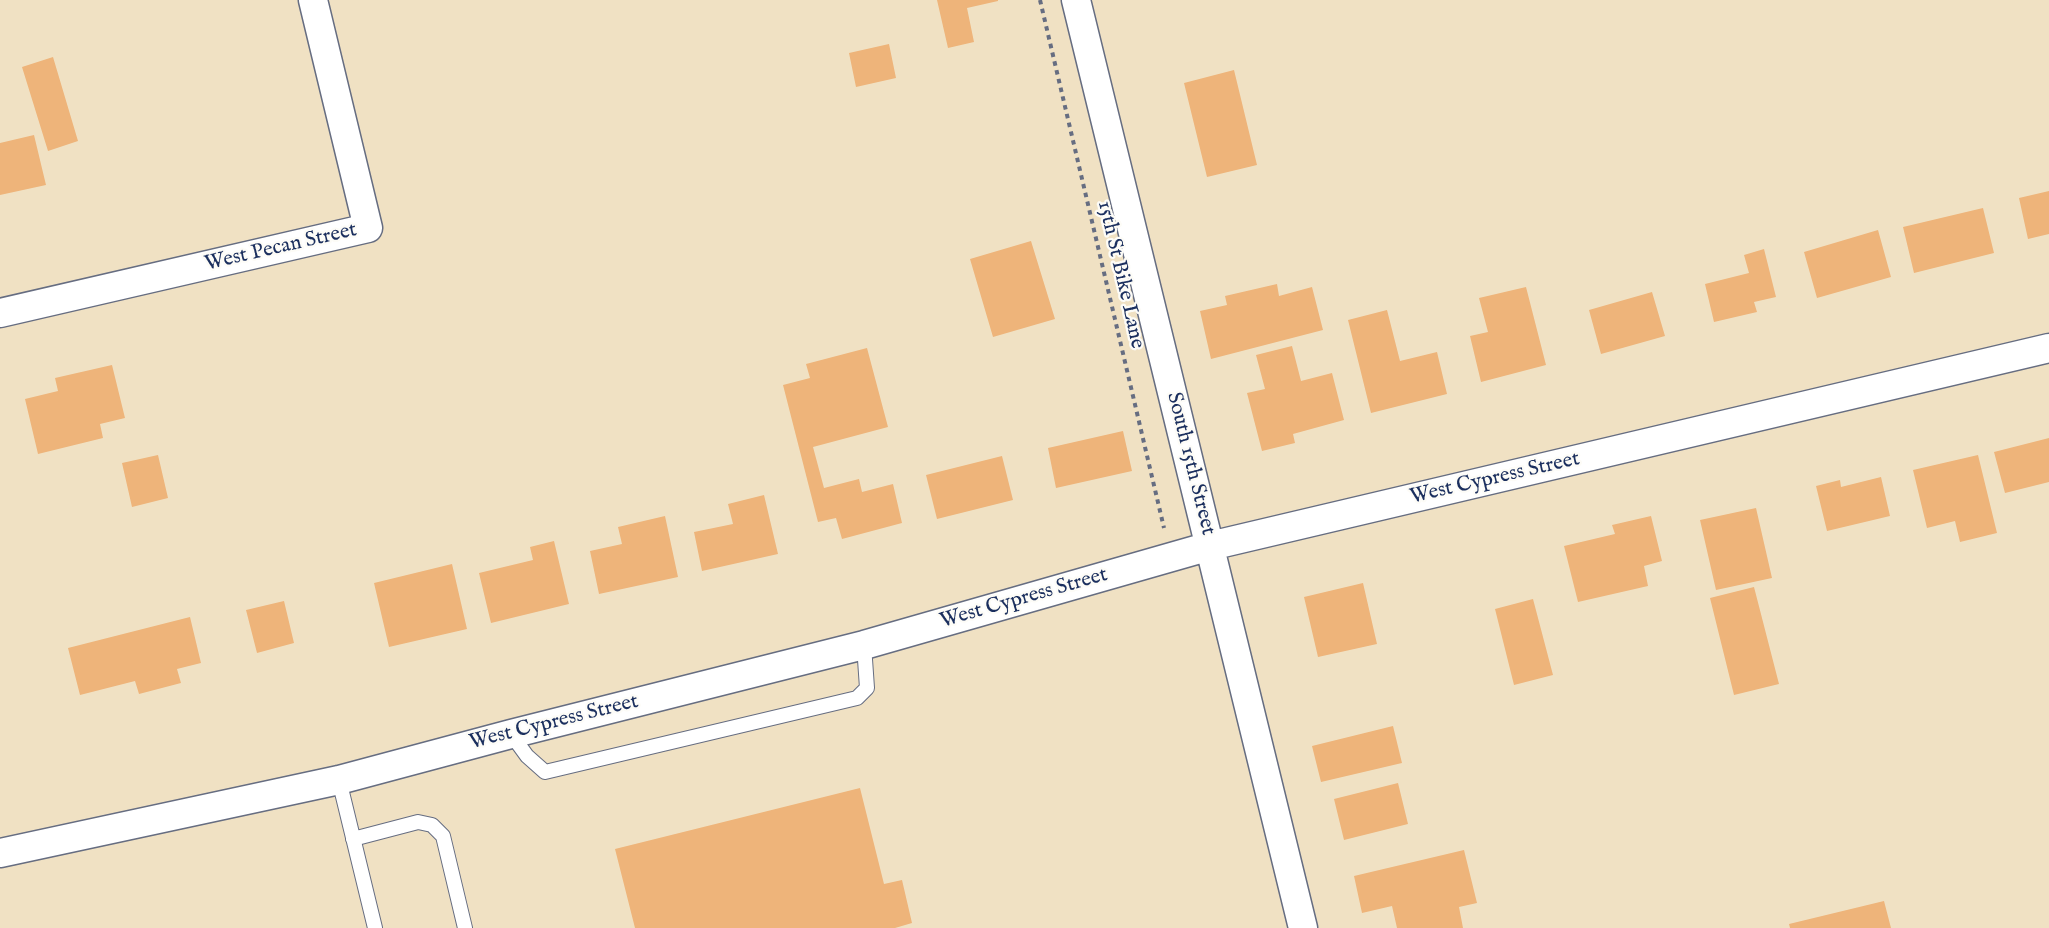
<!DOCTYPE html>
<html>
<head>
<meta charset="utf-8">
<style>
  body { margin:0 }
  canvas { display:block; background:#f0e1c3 }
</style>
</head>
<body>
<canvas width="2049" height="928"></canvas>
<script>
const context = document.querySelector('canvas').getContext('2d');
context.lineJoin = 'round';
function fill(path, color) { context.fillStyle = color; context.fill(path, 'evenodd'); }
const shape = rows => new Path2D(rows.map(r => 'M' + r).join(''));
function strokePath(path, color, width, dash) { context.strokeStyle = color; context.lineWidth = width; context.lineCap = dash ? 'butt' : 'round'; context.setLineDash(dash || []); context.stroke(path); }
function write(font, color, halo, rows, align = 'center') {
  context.font = font + ' "IM FELL English",serif'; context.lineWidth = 4.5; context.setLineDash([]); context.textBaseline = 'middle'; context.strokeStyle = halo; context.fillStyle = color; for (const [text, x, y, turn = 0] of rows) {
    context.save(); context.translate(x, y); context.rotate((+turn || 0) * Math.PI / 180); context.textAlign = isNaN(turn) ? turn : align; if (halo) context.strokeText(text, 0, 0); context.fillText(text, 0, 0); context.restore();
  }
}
fill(shape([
  [937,0,998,0,998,1,967,8,974,42,948,48],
  [889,44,896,78,856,87,849,53],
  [53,57,78,141,48,151,22,67],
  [1234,70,1257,165,1207,177,1184,83],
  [34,135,46,185,0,195,0,143],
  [2049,191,2049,234,2028,239,2019,198],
  [1983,208,1994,253,1914,273,1903,227],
  [1878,230,1891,277,1817,298,1804,252],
  [1031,241,1055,319,993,337,970,259],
  [1764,249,1776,297,1754,302,1757,312,1714,322,1705,284,1749,273,1744,255],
  [1277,284,1279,296,1312,287,1323,330,1211,359,1200,311,1227,305,1225,296],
  [1526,287,1546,365,1481,382,1470,336,1488,332,1479,298],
  [1652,292,1665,336,1601,354,1589,310],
  [1387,310,1400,361,1437,352,1447,394,1371,413,1348,320],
  [1292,346,1301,381,1332,373,1344,420,1293,434,1295,443,1262,451,1247,393,1265,389,1256,355],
  [867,348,888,427,813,447,824,488,859,479,862,492,893,484,902,523,842,539,836,518,818,522,783,385,810,378,806,364],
  [112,365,125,418,100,424,103,438,38,454,25,399,58,391,55,378],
  [1123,431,1132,471,1056,488,1048,448],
  [2049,438,2049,482,2005,493,1994,452],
  [158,455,168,498,132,507,122,463],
  [1978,455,1997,533,1960,542,1955,521,1927,528,1913,470],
  [1002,456,1013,500,937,519,926,475],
  [1881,477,1890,516,1827,531,1816,486,1840,480,1841,487],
  [764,495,778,554,702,571,694,532,733,524,728,504],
  [1756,508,1772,578,1716,590,1700,520],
  [665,516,678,577,599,594,590,551,622,544,618,527],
  [1651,516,1662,561,1644,566,1648,586,1578,602,1564,546,1615,534,1612,525],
  [554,541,569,604,491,623,479,573,533,560,530,547],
  [452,564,467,629,389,647,374,583],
  [1363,583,1377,644,1318,657,1304,597],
  [1754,587,1779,684,1734,695,1710,598],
  [1533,599,1553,675,1514,685,1495,609],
  [284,601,294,643,257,653,246,610],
  [190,617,201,663,177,669,181,683,139,694,135,681,80,695,68,648],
  [1393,726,1402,763,1321,782,1312,746],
  [1398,783,1408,824,1344,840,1334,799],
  [860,788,884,884,902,880,912,923,895,928,635,928,615,849],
  [1464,850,1477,903,1459,907,1463,928,1397,928,1392,906,1362,913,1354,876],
  [1884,901,1891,928,1790,928,1789,924]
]), '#eeb47a');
const lane = shape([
  [511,734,527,756,545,772,857,698,867,688,864,645],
  [339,780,375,928],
  [353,839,418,822,432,825,443,836,465,928]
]);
const street = shape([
  [1076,0,1303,928],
  [0,313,368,228,313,0],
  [0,853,339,780,511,734,864,645,1210,546,2049,348]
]);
strokePath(lane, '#666d81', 16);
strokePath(street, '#666d81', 31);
strokePath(shape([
  [1040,0,1164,528]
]), '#666d81', 4, [4.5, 4.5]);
strokePath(lane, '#fff', 14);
strokePath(street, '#fff', 28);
write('21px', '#1b2f5e', '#fdfcf7', [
  ["West Pecan Street",281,248,-13],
  ["15th St Bike Lane",1120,275,77],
  ["South 15th Street",1190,464,76],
  ["West Cypress Street",1495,479,-13],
  ["West Cypress Street",1024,599,-16],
  ["West Cypress Street",554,723,-14]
]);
</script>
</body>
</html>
